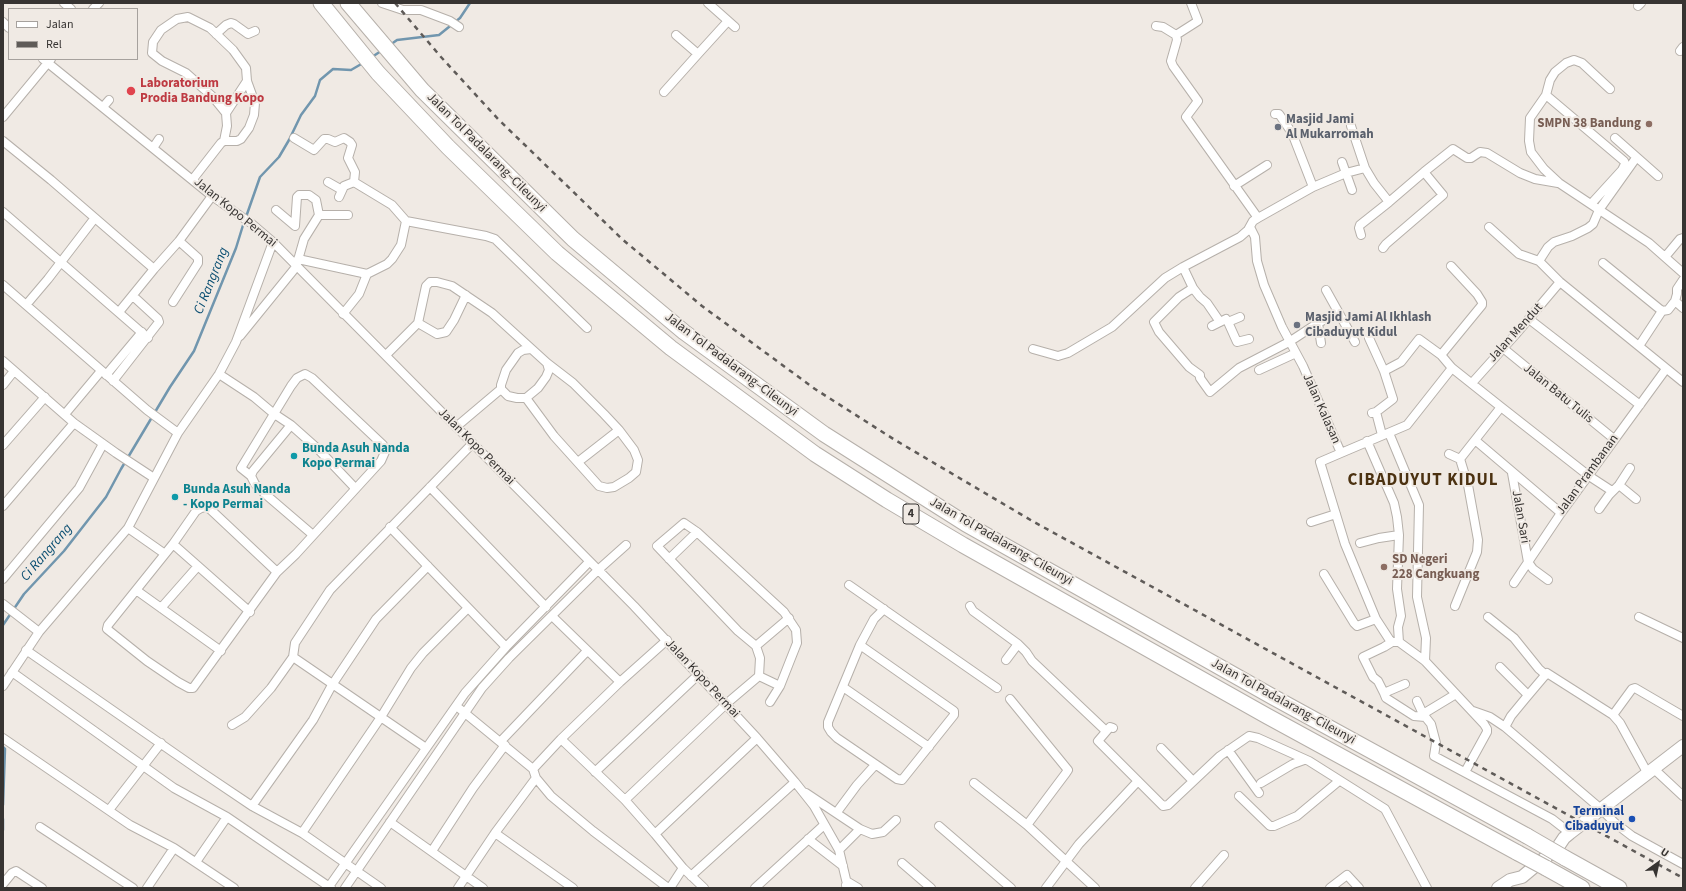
<!DOCTYPE html>
<html>
<head>
<meta charset="utf-8">
<style>
  body { margin:0 }
  #map { position:relative; width:1686px; height:891px; overflow:hidden; background:#f0eae4; font-family:"Source Sans 3",sans-serif }
  canvas { display:block }
  .frame { position:absolute; inset:0; border:4px solid #373432; pointer-events:none }
  .legend { position:absolute; left:8px; top:8px; width:130px; height:52px; box-sizing:border-box; background:#f0eae4; border:1px solid #a6a19d; margin:0; padding:5px 7px; list-style:none; font-size:12px; color:#373432 }
  .legend li { display:flex; align-items:center; gap:8px; height:20px }
  .legend b { width:20px; border:1px solid #a6a19d }
  .north { position:absolute; left:1638px; top:843px; width:40px; height:40px; -webkit-text-stroke:3px #f0eae4; paint-order:stroke; rotate:33deg; font-size:11px; font-weight:700; line-height:16px; text-align:center; color:#373432 }
  .north::after { content:''; display:block; margin:auto; width:14px; height:18px; background:#373432; clip-path:polygon(50% 0,100% 100%,50% 72%,0 100%) }
</style>
</head>
<body>
<div id="map">
<canvas width="1686" height="891"></canvas>
<div class="frame"></div>
<ul class="legend">
<li><b style="height:5px;background:#fff"></b>Jalan</li>
<li><b style="height:5px;background:#5f5b58"></b>Rel</li>
</ul>
<div class="north">U</div>
</div>
<script>
const context = document.querySelector('canvas').getContext('2d');
context.lineJoin = 'round';
const shape = rows => new Path2D(rows.map(r => 'M' + r).join(''));
function strokePath(path, color, width, dash) { context.strokeStyle = color; context.lineWidth = width; context.lineCap = dash ? 'butt' : 'round'; context.setLineDash(dash || []); context.stroke(path); }
function write(font, color, halo, rows, align = 'center') {
  context.font = font + ' "Source Sans 3",sans-serif'; context.lineWidth = 4; context.setLineDash([]); context.textBaseline = 'middle'; context.strokeStyle = halo; context.fillStyle = color; for (const [text, x, y, turn = 0] of rows) {
    context.save(); context.translate(x, y); context.rotate((+turn || 0) * Math.PI / 180); context.textAlign = isNaN(turn) ? turn : align; if (halo) context.strokeText(text, 0, 0); context.fillText(text, 0, 0); context.restore();
  }
}
strokePath(shape([
  [390,45,397,40,439,35,460,18,470,3],
  [372,57,381,51],
  [246,217,260,177,279,157,289,140,301,115,315,96,320,80,333,69,351,70,363,63],
  [3,625,24,594,64,551,106,497,121,469,170,387,194,351,236,248,244,222],
  [3,747,5,749,3,805],
  [3,819,3,830]
]), '#7196ae', 2.5);
const street = shape([
  [64,3,71,9],
  [382,3,403,10,421,10,450,21,459,27],
  [708,3,735,27],
  [1191,3,1198,21,1176,35,1177,40,1171,61,1173,66,1198,101,1186,117,1258,218],
  [1638,6,1641,3],
  [93,9,99,3],
  [3,22,9,28],
  [1156,26,1163,27,1176,35],
  [216,34,226,25,231,23,234,24,248,34,255,31],
  [1680,51,1683,47],
  [698,54,728,21],
  [43,59,212,196,252,224,273,242,634,606,757,738,795,782,814,806,839,850,848,888],
  [1610,89,1582,63,1574,60,1566,63,1555,72,1550,80,1546,95,1530,118,1529,141,1531,152,1544,169,1559,183,1649,243,1683,273],
  [664,92,698,54,676,35],
  [1546,95,1624,161,1625,164,1622,170,1591,204],
  [103,107,109,100],
  [1275,114,1279,114,1292,133,1313,187],
  [3,117,51,59],
  [1351,126,1365,168,1374,183,1389,202],
  [294,138,314,150,324,139,328,139,335,142,344,138,350,142,352,145,348,158,355,172,354,182],
  [1615,138,1658,176],
  [3,141,51,180,154,269],
  [224,141,237,141,241,139,249,128,254,115,255,103,247,81,246,68,233,50,210,28,188,17,177,19,161,30,153,42,152,53,162,61,186,73,213,97,226,113],
  [153,148,159,139],
  [1342,162,1352,190],
  [193,179,221,143,224,141,227,126,226,113,247,81],
  [328,182,342,190],
  [354,182,392,205,406,221],
  [1234,186,1267,165],
  [339,197,344,186,354,182],
  [3,212,148,338],
  [319,215,348,215],
  [1250,227,1255,237,1257,261,1264,285,1282,327,1303,366,1341,453,1407,425,1452,368],
  [1489,227,1519,254,1539,261,1560,282,1683,382],
  [1361,235,1359,228,1360,225,1389,202,1424,172,1453,149,1467,158,1471,158,1480,152,1487,153,1520,173,1535,179,1558,183],
  [1383,248,1386,244,1443,195,1424,172],
  [1665,257,1680,239,1683,238],
  [298,259,367,274,359,294,343,314],
  [1539,261,1548,247,1554,242,1572,236,1588,228,1593,224,1599,210,1636,158],
  [1603,263,1662,311],
  [1183,267,1193,288,1200,297,1207,303,1220,322],
  [367,274,387,264,392,259,401,245,406,221,486,236,495,239,587,328],
  [3,285,147,410,178,433],
  [1193,288,1179,297,1154,322,1159,332,1189,367,1200,375,1200,378,1210,392,1239,368,1289,342,1318,323],
  [1326,290,1355,342],
  [1675,301,1683,308],
  [173,302,198,263,198,258,179,241],
  [26,305,48,279,94,219],
  [119,312,154,269,179,241,212,196],
  [1529,319,1640,405],
  [1228,322,1237,342,1249,339],
  [418,323,437,334,446,332,454,320,466,295],
  [1212,326,1226,319,1228,322,1240,317],
  [240,336,296,267,304,239,319,215,316,200,309,195,299,195,297,197,295,226,276,210],
  [1369,338,1384,371,1393,399,1376,412],
  [1321,343,1318,323,1338,313],
  [1639,346,1662,311,1668,310,1675,301,1677,294,1677,289,1683,280],
  [1503,348,1614,439],
  [531,349,523,350,518,353,506,370,501,385,501,389,508,396,517,398,526,398,538,388,546,377,549,370,547,363],
  [1033,349,1058,356,1068,353,1112,327,1165,278,1183,267,1240,237,1248,230,1253,221,1258,218,1313,187,1346,173,1365,168],
  [386,355,418,323,426,286,430,282,437,282,452,286,492,313,547,363,573,383,604,414,619,430,634,450,638,460,636,472,629,478,614,487,607,488,599,486,554,436,526,398],
  [1441,355,1482,305,1482,302,1477,294,1451,266],
  [3,361,74,423,116,453,154,478],
  [1259,370,1296,353],
  [1384,371,1401,362,1419,339,1441,355,1452,368,1501,407,1589,476,1612,491],
  [219,374,254,397,273,413,291,425,318,449,355,488],
  [106,375,142,332],
  [113,381,159,322,158,319,133,296],
  [1472,383,1516,334,1560,282],
  [3,385,14,371],
  [1372,413,1376,412,1382,435],
  [65,414,101,371],
  [456,427,501,389],
  [1389,433,1419,505,1417,597,1426,638,1425,661],
  [1475,440,1561,513],
  [1367,441,1394,503,1397,517,1399,535,1397,589,1401,616,1398,627,1399,642],
  [3,445,45,397],
  [1341,453,1320,462,1345,544,1376,619,1389,639,1392,642,1399,642,1425,661,1484,724,1487,729,1487,732,1465,772],
  [1449,454,1460,459],
  [578,462,619,430],
  [1512,473,1528,562,1533,569,1548,580],
  [251,476,253,471,291,425],
  [1619,485,1636,499],
  [430,487,546,607],
  [3,506,74,423],
  [1599,509,1609,495,1619,485,1630,468],
  [1311,522,1336,514],
  [390,527,506,647],
  [128,528,165,554],
  [1360,543,1379,538,1399,535],
  [173,544,250,612],
  [669,559,697,532],
  [277,572,211,510,206,507,201,508,196,511,173,544,108,625,107,629,147,661,178,682,189,688,193,688,277,572,296,554,381,461,385,452,383,445,312,378,305,374,297,378,291,386,241,468,251,476,255,484,264,493,313,535],
  [1324,574,1354,623,1357,626,1376,619],
  [3,579,79,488,103,444],
  [1514,583,1561,513,1666,369],
  [849,585,997,688],
  [136,590,221,651],
  [3,604,39,632],
  [970,606,973,611,1018,644,1026,652,1032,661,1106,731],
  [1455,606,1477,552,1478,540,1468,485,1460,459,1501,407],
  [161,608,198,566],
  [552,616,620,682],
  [1488,617,1514,638,1539,669,1546,675],
  [1639,617,1683,638],
  [860,645,954,711,954,715,902,780,897,779,837,738,831,732,828,727,828,722,860,645,874,619,884,609],
  [756,646,789,618],
  [26,650,200,771,252,806,302,833,381,888],
  [293,657,426,748],
  [1006,660,1018,644],
  [1500,667,1528,695],
  [12,672,174,788,227,817,331,888],
  [1405,684,1384,693,1386,698,1414,716,1425,717],
  [3,686,39,632,128,528,178,433,219,374,236,342,273,242],
  [843,687,929,747],
  [1384,693,1378,681,1373,677,1363,657,1384,647,1392,642],
  [1010,699,1068,770,1066,773,1027,825],
  [1417,701,1423,714,1431,724,1436,743,1434,756,1552,819,1570,833],
  [770,702,780,686],
  [460,709,533,769,536,778,551,796,593,831,668,888],
  [1473,711,1490,717,1505,727,1601,809,1615,823,1632,836,1683,864],
  [1423,714,1456,694],
  [1613,715,1632,689,1635,688,1683,716],
  [232,725,245,717,271,688,293,657,295,643,330,590,472,444],
  [1505,727,1511,716,1525,699,1547,673,1613,715,1620,723,1648,774],
  [1113,728,1110,727,1098,741,1163,806,1168,805,1220,756,1249,736,1258,738,1309,761,1385,809,1427,888],
  [3,738,130,825,174,848,234,888],
  [561,739,625,800,655,834,683,868,704,888],
  [501,741,587,651],
  [1161,748,1193,781],
  [1228,750,1259,793],
  [533,769,561,739,620,682,667,640],
  [1654,769,1683,796],
  [595,772,699,674],
  [974,783,1027,825,1095,888],
  [1261,783,1293,764,1304,760],
  [806,793,860,829,872,834,883,832,896,820],
  [1239,796,1270,826,1274,826,1297,816,1339,781],
  [625,800,726,704,759,676,760,658,756,646,738,631,657,546,684,523,697,532,784,612,796,630,797,643,780,686,759,676],
  [252,806,313,720,332,685,376,619,428,566],
  [109,810,161,743],
  [837,812,857,785,875,765],
  [390,822,483,888],
  [939,826,1011,888],
  [40,827,133,888],
  [302,833,381,717,411,668,423,653,468,608],
  [495,833,573,888],
  [655,834,757,738],
  [808,839,843,866],
  [839,850,860,829],
  [432,851,473,788,505,745],
  [196,862,227,817],
  [902,863,931,888],
  [691,876,795,782],
  [3,884,12,873,16,871,42,888],
  [846,885,848,882,858,888],
  [147,888,174,848],
  [328,888,465,693,506,647,589,562],
  [345,888,482,688,509,658,598,570,626,545],
  [458,888,495,833,536,778],
  [670,888,683,868],
  [755,888,824,825],
  [1046,888,1079,844,1138,781],
  [1195,888,1224,855],
  [1330,888,1347,875,1359,888]
]);
const secondary = shape([
  [1498,888,1510,880,1522,877,1558,847,1564,838,1570,833,1683,746]
]);
const highway = shape([
  [321,3,378,73,448,147,557,253,671,348,815,454,887,500,963,545,1267,716,1518,853],
  [348,3,422,90,573,239,684,332,824,434,966,524,1273,697,1527,836],
  [1565,858,1619,888],
  [1546,868,1582,888]
]);
strokePath(street, '#b6b0aa', 10);
strokePath(secondary, '#b6b0aa', 14);
strokePath(highway, '#b6b0aa', 17);
strokePath(street, '#fff', 8);
strokePath(secondary, '#fff', 12);
strokePath(highway, '#fff', 15);
strokePath(shape([
  [395,3,441,57,498,119,622,239,702,306,815,389,895,440,1034,522,1683,878]
]), '#5f5b58', 2.5, [5, 5]);
const highwayBridge = shape([
  [1527,836,1565,858],
  [1518,853,1546,868]
]);
strokePath(highwayBridge, '#b6b0aa', 17, []);
strokePath(highwayBridge, '#fff', 15);
for (const [x, y, r, color] of [
  [131,91,5,"#e0444e"],
  [1649,124,4,"#8d6e63"],
  [1278,127,4,"#6b7280"],
  [1297,325,4,"#6b7280"],
  [294,456,4,"#0f9aa8"],
  [175,497,4,"#0f9aa8"],
  [1384,567,4,"#8d6e63"],
  [1632,819,4,"#1a4fb4"]
]) { const dot = new Path2D(); dot.arc(x, y, r, 0, 2 * Math.PI); context.fillStyle = color; context.fill(dot); strokePath(dot, '#f0eae4', 1.5); }
for (const [x, y, w] of [
  [911,514,16]
]) { const box = new Path2D(); box.roundRect(x - w / 2, y - 10, w, 20, 3); context.fillStyle = '#f0eae4'; context.fill(box); strokePath(box, '#373432', 1); }
write('bold 12px', '#373432', null, [
  ["4",911,514]
]);
write('bold 13px', '#be3a42', '#f0eae4', [
  ["Laboratorium",140,84],
  ["Prodia Bandung Kopo",140,99]
], 'left');
write('bold 13px', '#5b616d', '#f0eae4', [
  ["Masjid Jami",1286,120],
  ["Al Mukarromah",1286,135],
  ["Masjid Jami Al Ikhlash",1305,318],
  ["Cibaduyut Kidul",1305,333]
], 'left');
write('bold 13px', '#785e54', '#f0eae4', [
  ["SMPN 38 Bandung",1641,124],
  ["SD Negeri",1392,560,"left"],
  ["228 Cangkuang",1392,575,"left"]
], 'right');
write('13px', '#373432', '#f0eae4', [
  ["Jalan Tol Padalarang–Cileunyi",486,153,45],
  ["Jalan Kopo Permai",235,213,39],
  ["Jalan Mendut",1516,333,-48],
  ["Jalan Tol Padalarang–Cileunyi",731,365,37],
  ["Jalan Batu Tulis",1558,394,39],
  ["Jalan Kalasan",1321,409,66],
  ["Jalan Kopo Permai",476,447,45],
  ["Jalan Prambanan",1588,475,-54],
  ["Jalan Sari",1520,517,80],
  ["Jalan Tol Padalarang–Cileunyi",1001,542,30],
  ["Jalan Kopo Permai",702,679,47],
  ["Jalan Tol Padalarang–Cileunyi",1283,702,29]
]);
write('bold 13px', '#0d838f', '#f0eae4', [
  ["Bunda Asuh Nanda",302,449],
  ["Kopo Permai",302,464],
  ["Bunda Asuh Nanda",183,490],
  ["- Kopo Permai",183,505]
], 'left');
write('bold 13px', '#164399', '#f0eae4', [
  ["Terminal",1624,812],
  ["Cibaduyut",1624,827]
], 'right');
write('italic 14px', '#0d5073', '#f0eae4', [
  ["Ci Rangrang",212,281,-68],
  ["Ci Rangrang",47,553,-49]
]);
context.letterSpacing = '1px';
write('bold 17px', '#4c3211', '#f0eae4', [
  ["CIBADUYUT KIDUL",1423,481]
]);
context.letterSpacing = '0px';
</script>
</body>
</html>
